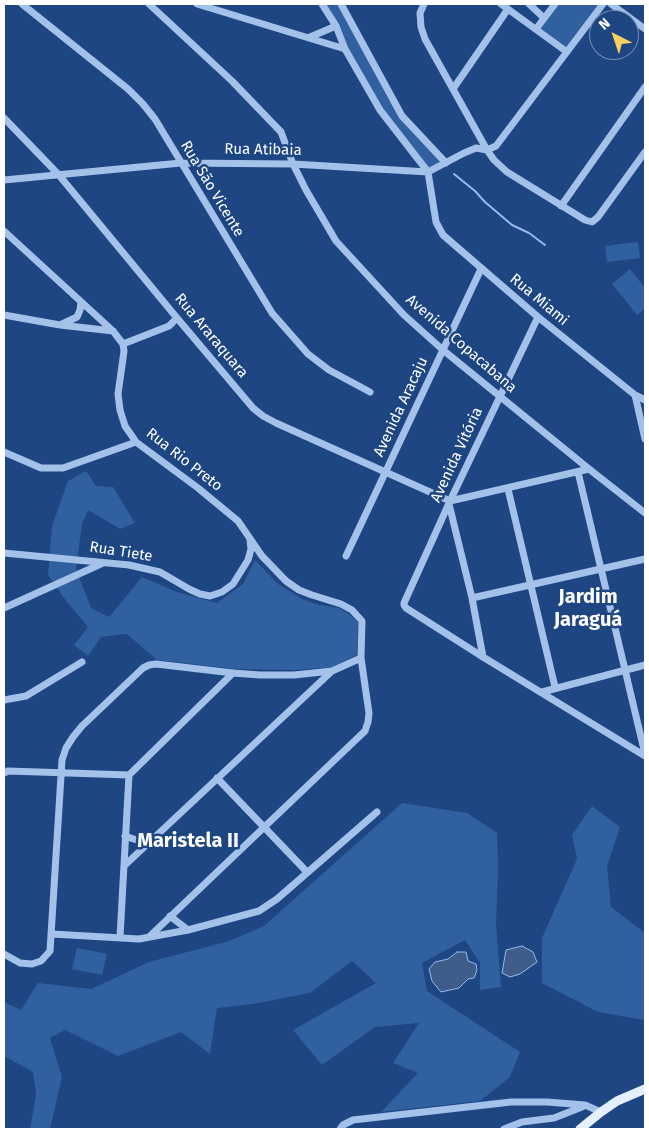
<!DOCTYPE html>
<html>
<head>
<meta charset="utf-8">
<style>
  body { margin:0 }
  #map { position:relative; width:649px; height:1133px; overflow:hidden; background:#1d4682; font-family:"Fira Sans",sans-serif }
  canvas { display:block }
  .frame { position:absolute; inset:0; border:5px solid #fff; pointer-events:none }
  .north { position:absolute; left:589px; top:10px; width:50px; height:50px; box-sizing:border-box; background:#1d4682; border:1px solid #7790b4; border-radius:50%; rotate:319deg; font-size:14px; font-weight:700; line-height:20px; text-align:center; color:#fff }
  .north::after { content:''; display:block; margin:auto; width:18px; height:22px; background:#f9d161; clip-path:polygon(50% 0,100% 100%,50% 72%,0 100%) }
</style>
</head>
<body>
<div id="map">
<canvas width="649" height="1133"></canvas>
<div class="frame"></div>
<div class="north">N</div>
</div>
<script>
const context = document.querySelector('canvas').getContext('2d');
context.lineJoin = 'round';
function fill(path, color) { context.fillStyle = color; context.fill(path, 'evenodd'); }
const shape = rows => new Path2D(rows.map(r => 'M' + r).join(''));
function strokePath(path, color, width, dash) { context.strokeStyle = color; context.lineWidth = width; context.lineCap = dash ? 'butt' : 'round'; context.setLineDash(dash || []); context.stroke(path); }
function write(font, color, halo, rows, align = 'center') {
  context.font = font + ' "Fira Sans",sans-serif'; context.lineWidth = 5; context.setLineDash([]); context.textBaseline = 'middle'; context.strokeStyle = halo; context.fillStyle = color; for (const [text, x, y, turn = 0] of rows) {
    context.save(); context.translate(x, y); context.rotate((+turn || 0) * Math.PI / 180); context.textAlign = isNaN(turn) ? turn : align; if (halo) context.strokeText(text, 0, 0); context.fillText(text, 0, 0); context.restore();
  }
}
fill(shape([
  [322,4,341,4,402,116,446,163,428,172,380,110],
  [555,4,603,4,567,52,536,29],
  [638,242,640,258,607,262,605,246],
  [630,269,645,288,645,309,637,315,612,284],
  [86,471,96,486,113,487,135,523,120,529,88,510,82,524,76,569,91,608,109,617,142,577,177,592,217,603,243,584,255,560,278,584,302,599,319,605,339,608,349,614,358,623,357,655,332,667,295,670,235,669,157,660,127,634,101,637,88,656,74,645,88,627,67,602,48,575,52,526,68,481],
  [402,803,467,813,497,833,498,867,496,925,501,987,480,990,480,963,465,940,422,963,427,991,520,1052,510,1077,480,1101,381,1112,418,1073,393,1063,419,1023,375,1027,322,1065,293,1030,376,983,352,961,310,993,252,1004,217,1008,210,1054,181,1032,118,1056,65,1030,50,1038,62,1077,50,1129,30,1129,36,1094,33,1072,4,1056,4,1002,21,1010,38,983,91,989,149,962,229,941,264,926],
  [592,806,620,827,607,866,611,907,645,933,645,1020,598,1012,542,983,542,938,577,859,572,835],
  [77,948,107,954,102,975,72,969]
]), '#3160a0');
const water = shape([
  [522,946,533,952,537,962,520,974,510,977,502,973,506,950,522,946],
  [457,952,466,952,468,961,476,964,477,970,474,978,468,979,459,988,441,992,432,981,429,969,435,962,448,959,457,952]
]);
fill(water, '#3f5d89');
strokePath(water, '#96bbeb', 1);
strokePath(shape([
  [454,174,475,191,485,202,512,225,529,233,545,245]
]), '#96bbeb', 2);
strokePath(shape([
  [22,4,128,89,143,104,155,119,272,313,308,354,329,370,370,392],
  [149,4,232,81,281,132,293,164,306,190,336,241,404,315,443,350,589,469,645,513],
  [197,4,345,49],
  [322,4,336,26,345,49,380,110,428,172,436,222,443,235,538,317,635,395,645,439],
  [341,4,402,116,446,163],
  [424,4,420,13,421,27,425,39,487,150,494,160,507,172,585,220,592,222,598,217,645,152],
  [501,4,567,52],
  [529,4,544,18],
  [611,4,645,29],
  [536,29,555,4],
  [310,37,336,26],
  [453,89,508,9],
  [4,118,58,174,177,318,253,408,263,416,276,423,450,501,589,469],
  [487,150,496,146,603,4],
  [4,180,181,163,293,164,428,172,464,153,476,148,487,150],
  [561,206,645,87],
  [4,231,113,331,123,344,124,351,118,394,120,410,125,426,136,442,198,488,238,521,262,556,286,581,299,590,312,595,341,604,352,610,362,621,361,658,369,713,368,722,365,731,150,936],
  [4,315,60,325,113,331],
  [538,317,450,501,404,603,404,605,406,608,483,657,645,756],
  [62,324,77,317,80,310,81,302],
  [123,344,169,326,177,318],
  [635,395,645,400],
  [4,452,41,468,63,468,136,442],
  [578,472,645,754],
  [508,489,555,687],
  [449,504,472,598,483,657],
  [4,553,129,565,160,572,189,589,200,594,210,596,222,592,233,584,248,560,251,549,250,540],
  [346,556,481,269],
  [472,598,645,559],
  [4,608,103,563],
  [542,692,645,665],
  [4,700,26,696,82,662],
  [4,773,8,771,129,775],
  [217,778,307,872],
  [125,836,148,844],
  [124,866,332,671],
  [170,916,188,930],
  [52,934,139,939,188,930,259,911,277,899,377,812],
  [120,937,129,775,233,673],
  [4,954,20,963,32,964,41,961,50,951,62,760,66,748,73,737,82,726,143,668,149,665,156,664,233,673,260,675,294,675,332,671,361,658],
  [340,1129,343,1125,353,1120,511,1102,547,1102,585,1105,601,1112],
  [504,1129,522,1122,554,1118,582,1107]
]), '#a3c1e9', 7);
strokePath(shape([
  [580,1129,601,1112,617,1101,645,1089]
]), '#e6effe', 9);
write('15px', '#fff', '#1d4682', [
  ["Rua Atibaia",263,150,1],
  ["Rua São Vicente",212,189,59],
  ["Rua Miami",539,300,40],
  ["Rua Araraquara",211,336,50],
  ["Avenida Copacabana",461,344,41],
  ["Avenida Aracaju",401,407,-65],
  ["Avenida Vitória",457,455,-65],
  ["Rua Rio Preto",184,460,38],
  ["Rua Tiete",121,552,9]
]);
write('bold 20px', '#fff', '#1d4682', [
  ["Jardim",588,597],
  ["Jaraguá",588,620],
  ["Maristela II",188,841]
]);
</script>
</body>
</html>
